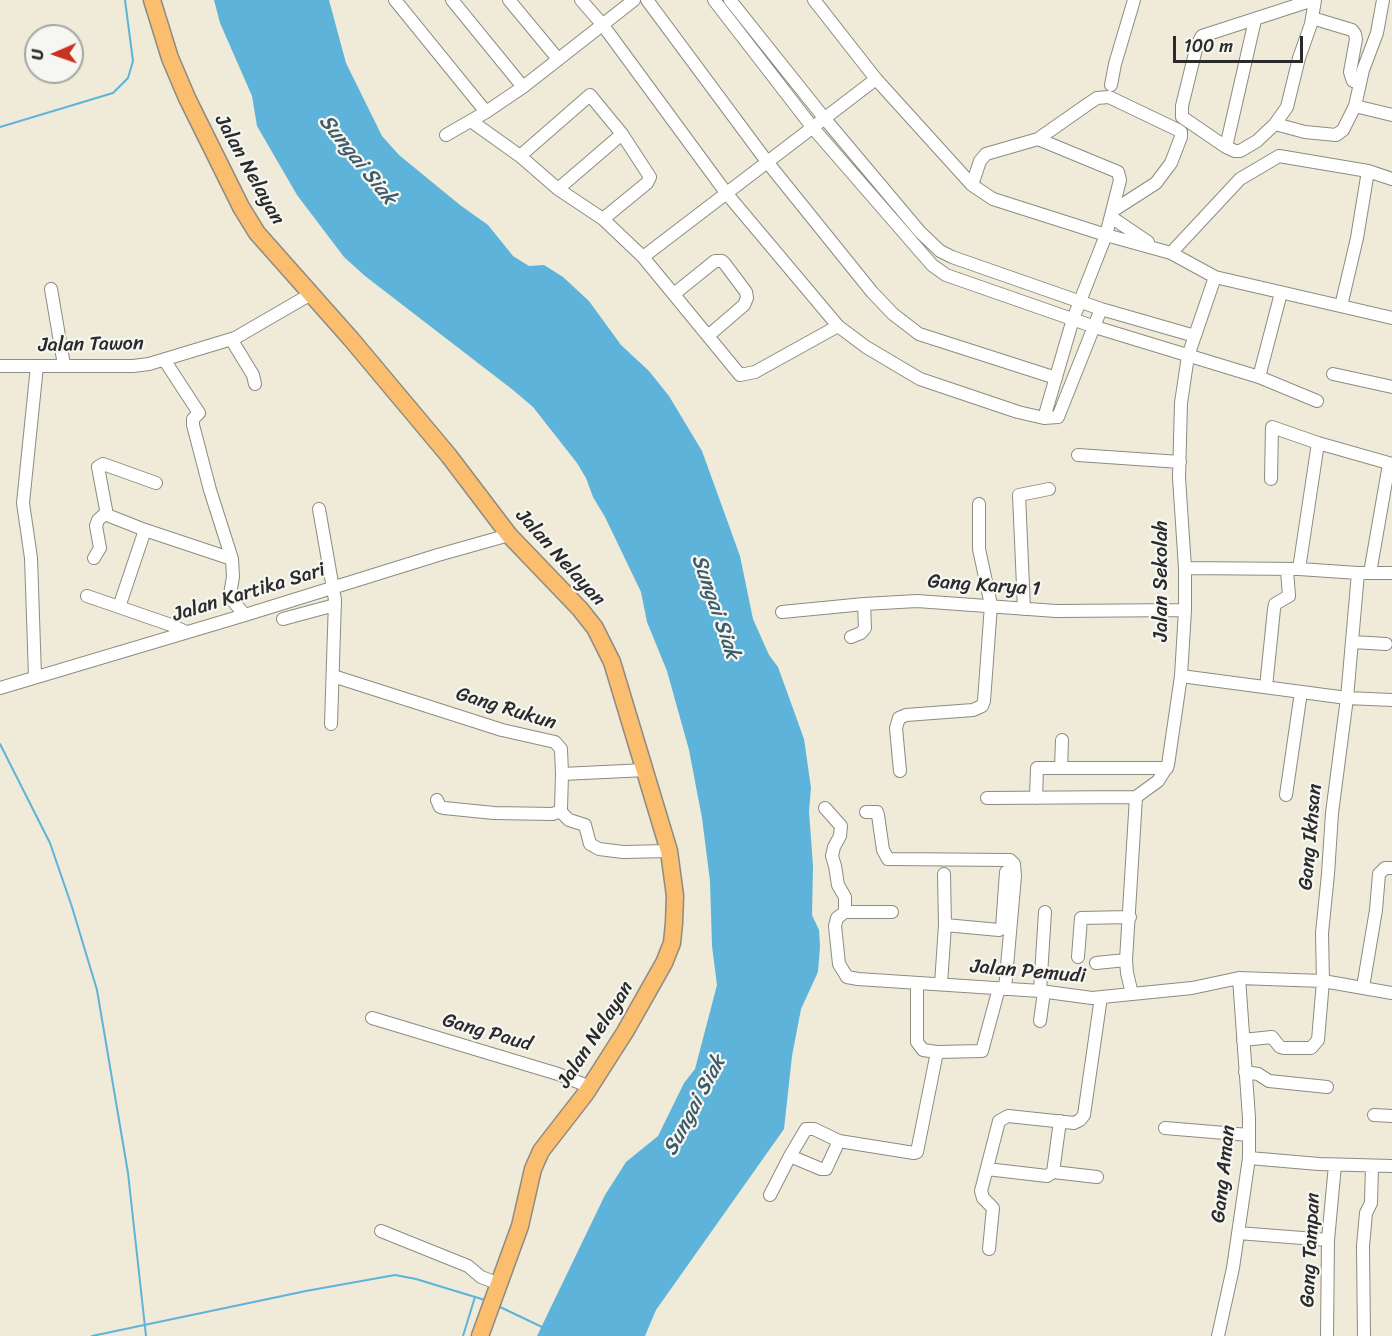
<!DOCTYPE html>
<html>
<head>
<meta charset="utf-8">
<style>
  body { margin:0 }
  #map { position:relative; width:1392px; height:1336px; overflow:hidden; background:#efebd8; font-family:Sriracha,sans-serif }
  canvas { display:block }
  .north { position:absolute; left:24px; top:24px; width:60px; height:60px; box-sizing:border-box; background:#f6f6f2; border:2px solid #a5a5a2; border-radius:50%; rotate:268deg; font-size:16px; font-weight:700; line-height:24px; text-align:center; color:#2b2b2b }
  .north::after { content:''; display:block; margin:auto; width:21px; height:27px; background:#c8321e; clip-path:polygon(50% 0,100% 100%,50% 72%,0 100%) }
  .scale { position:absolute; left:1173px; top:36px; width:130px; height:27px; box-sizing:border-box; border:3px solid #2b2b2b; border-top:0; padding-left:8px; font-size:18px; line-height:21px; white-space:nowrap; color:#2b2b2b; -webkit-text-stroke:4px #f6f6f2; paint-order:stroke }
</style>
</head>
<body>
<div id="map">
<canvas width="1392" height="1336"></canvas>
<div class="north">U</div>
<div class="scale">100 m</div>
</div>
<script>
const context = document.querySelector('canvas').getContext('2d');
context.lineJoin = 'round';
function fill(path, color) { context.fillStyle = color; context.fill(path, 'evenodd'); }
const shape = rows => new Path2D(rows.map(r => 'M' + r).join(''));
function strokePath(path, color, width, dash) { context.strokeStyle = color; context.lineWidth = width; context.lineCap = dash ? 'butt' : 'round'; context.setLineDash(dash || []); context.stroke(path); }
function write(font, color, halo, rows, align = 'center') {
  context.font = font + ' Sriracha,sans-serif'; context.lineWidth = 4.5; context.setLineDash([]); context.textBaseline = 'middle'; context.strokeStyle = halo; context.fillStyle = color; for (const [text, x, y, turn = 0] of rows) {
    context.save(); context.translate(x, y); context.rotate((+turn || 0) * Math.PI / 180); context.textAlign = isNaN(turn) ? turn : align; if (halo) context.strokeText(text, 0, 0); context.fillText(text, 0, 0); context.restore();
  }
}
fill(shape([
  [214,0,329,0,346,63,382,136,399,155,460,205,488,225,513,256,529,266,544,265,563,277,589,301,621,345,649,371,669,396,702,451,740,556,753,619,769,655,778,667,804,739,811,788,809,811,813,866,812,915,819,930,820,946,818,972,801,1009,792,1056,784,1129,656,1310,645,1336,537,1336,605,1195,626,1162,658,1136,684,1083,695,1069,717,985,712,946,710,881,702,818,689,750,667,671,647,622,641,592,605,517,593,497,586,478,577,463,533,407,513,390,365,276,344,257,297,195,257,126,252,96,220,23]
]), '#5eb3da');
strokePath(shape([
  [0,127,113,93,128,78,133,61,125,0],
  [0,744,50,843,72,907,97,990,128,1173,146,1336],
  [498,1306,542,1327],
  [92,1336,306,1291,395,1275,416,1279,485,1300],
  [463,1336,475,1297]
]), '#5eb3da', 2);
const minor = shape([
  [395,0,486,112],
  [452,0,523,87],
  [509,0,558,59],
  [581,0,602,24,727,194,838,326,866,347,920,379,1018,412,1044,418,1058,417,1101,309],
  [647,0,768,163,872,292,893,314,919,334,1056,378],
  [714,0,813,128,932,265,946,275,1095,327,1259,377,1317,401],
  [730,0,825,119,920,232,940,251,952,257,1101,309,1195,336],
  [814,0,876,79,972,185,993,199,1106,235,1171,253,1215,277,1392,318],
  [1313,0,1202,36,1197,45,1182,106,1182,117,1226,147,1235,151,1240,151,1257,141,1275,124,1287,107,1299,58,1311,24,1315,0],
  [1383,0,1377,33,1363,70,1355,106,1392,115],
  [1312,18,1352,30,1355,34,1356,39,1350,72,1353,81,1360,83],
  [1111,85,1115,64,1134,0],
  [471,121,520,156],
  [1275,124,1305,132,1336,135,1343,130,1355,106],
  [446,135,486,112,523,87,634,0],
  [1038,139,1118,172,1120,180,1106,235,1073,319,1044,418],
  [1226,147,1255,20],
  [972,185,980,161,986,154,1038,139,1088,104,1097,98,1109,97,1178,130,1181,132,1181,137,1171,163,1156,183,1114,210],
  [558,189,622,134],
  [1111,217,1148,242],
  [603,219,647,183,650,177,622,134,590,95,520,156,558,189,603,219,643,257,740,375,755,372,838,326],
  [1171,253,1240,179,1279,156,1368,171,1392,179],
  [643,257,876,79],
  [51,289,64,365],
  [674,294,715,261,722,261,725,264,746,292,747,298,744,305,708,336],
  [1341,306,1357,238,1368,171],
  [231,339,253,375,255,384],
  [165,361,199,413,193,419,193,425,210,490,232,559,233,577,230,594,232,600,245,615],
  [0,366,133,366,149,364,235,338,311,294],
  [1333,374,1392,387],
  [1259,377,1281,293],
  [1078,455,1180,462],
  [1271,479,1272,427,1318,443,1392,464],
  [319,509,335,600,331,724],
  [145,530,107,515,98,467,103,464,156,483],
  [94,558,100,548,96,526,98,520,106,513],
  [1185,568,1299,569,1358,573],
  [1299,569,1318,443],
  [1370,573,1392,573],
  [87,596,119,607],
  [1024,609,1019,495,1049,489],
  [782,612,864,604,917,601,1056,611,1185,610],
  [283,619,335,605],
  [186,632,171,625,119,607,145,530,232,559],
  [851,637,861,633,865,628,864,604],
  [1353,642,1386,644],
  [35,676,31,558,23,503,37,366],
  [333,676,502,730,555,742,561,749,562,774,646,770],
  [1181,676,1347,698,1392,700],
  [1266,687,1274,609,1275,604,1289,596,1287,570],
  [0,688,245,615,438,555,509,535],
  [1061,768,1062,740],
  [900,771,896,728,899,718,906,715,973,710,982,706,984,701,991,605,979,549,979,504],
  [1286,795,1301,692],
  [987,798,1136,797],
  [1036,798,1037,768,1167,768],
  [437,800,440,807,444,808,494,813,553,814,560,811,561,809,562,774],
  [825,808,841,826,840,836,834,847,832,856,835,866,838,885,845,897,845,912],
  [560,811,569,820,585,825,590,844,599,849,623,852,669,851],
  [866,812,877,812,878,815,883,850,888,859,1010,860,1014,864,1015,876,1005,989],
  [845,912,837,918,835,926,839,964,847,977,858,979,1040,991,1092,998,1192,988,1239,978,1323,981,1392,993],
  [845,912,892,912],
  [945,925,999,930,1002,928,1006,872],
  [1078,957,1081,918,1130,917],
  [1126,960,1136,797,1158,781,1168,765,1181,676,1185,610,1185,568,1179,478,1181,403,1188,356,1215,277],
  [1096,963,1126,960,1127,973,1132,994],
  [917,983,917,1042,923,1050,937,1052,982,1051,999,988],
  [941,984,945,925,944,874],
  [1363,987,1376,910,1379,874,1385,868,1392,868],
  [1040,991,1045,912],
  [372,1018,558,1074,590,1087],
  [1040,1021,1044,992],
  [1243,1040,1272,1037,1280,1047,1284,1048,1311,1048,1318,1040,1323,981,1322,933,1328,874,1332,813,1347,698,1358,573,1370,573,1389,464],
  [1245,1072,1258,1074,1269,1081,1327,1087],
  [1374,1115,1392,1116],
  [1165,1128,1249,1135],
  [790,1156,821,1169,826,1169,839,1141],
  [1249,1158,1319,1164,1392,1166],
  [987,1169,1047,1176,1053,1172,1060,1121],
  [1053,1172,1097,1177],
  [770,1195,790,1156,806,1129,814,1129,839,1141,914,1153,917,1152,937,1052],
  [381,1231,468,1266,481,1277,500,1284],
  [1238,1233,1328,1240],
  [989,1249,993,1208,983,1198,981,1191,999,1121,1008,1116,1074,1123,1080,1120,1084,1115,1101,997],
  [1218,1336,1233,1268,1249,1158,1249,1118,1239,978],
  [1327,1336,1328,1240,1335,1165],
  [1364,1336,1363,1246,1366,1213,1371,1203,1372,1166]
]);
const major = shape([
  [152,0,170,58,187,98,241,207,257,233,351,339,449,456,509,535,580,609,595,628,612,662,669,851,675,896,674,923,672,943,664,963,625,1032,586,1093,541,1151,533,1169,520,1226,480,1336]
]);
strokePath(minor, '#8d8b82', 14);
strokePath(major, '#8d8b82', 19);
strokePath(minor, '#fff', 12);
strokePath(major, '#fbbd6e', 16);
write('20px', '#2b2b2b', '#f6f6f2', [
  ["Jalan Nelayan",249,170,61],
  ["Jalan Tawon",91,345,-1],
  ["Jalan Nelayan",560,558,48],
  ["Jalan Sekolah",1162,581,-90],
  ["Gang Karya 1",984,586,4],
  ["Jalan Kartika Sari",249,593,-17],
  ["Gang Rukun",506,709,17],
  ["Gang Ikhsan",1311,837,-85],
  ["Jalan Pemudi",1028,972,5],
  ["Gang Paud",487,1033,16],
  ["Jalan Nelayan",596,1035,-57],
  ["Gang Aman",1224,1174,-84],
  ["Gang Tampan",1311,1250,-87]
]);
write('italic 21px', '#3d5b68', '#f6f6f2', [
  ["Sungai Siak",357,160,51],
  ["Sungai Siak",715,607,71],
  ["Sungai Siak",695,1106,-62]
]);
</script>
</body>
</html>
